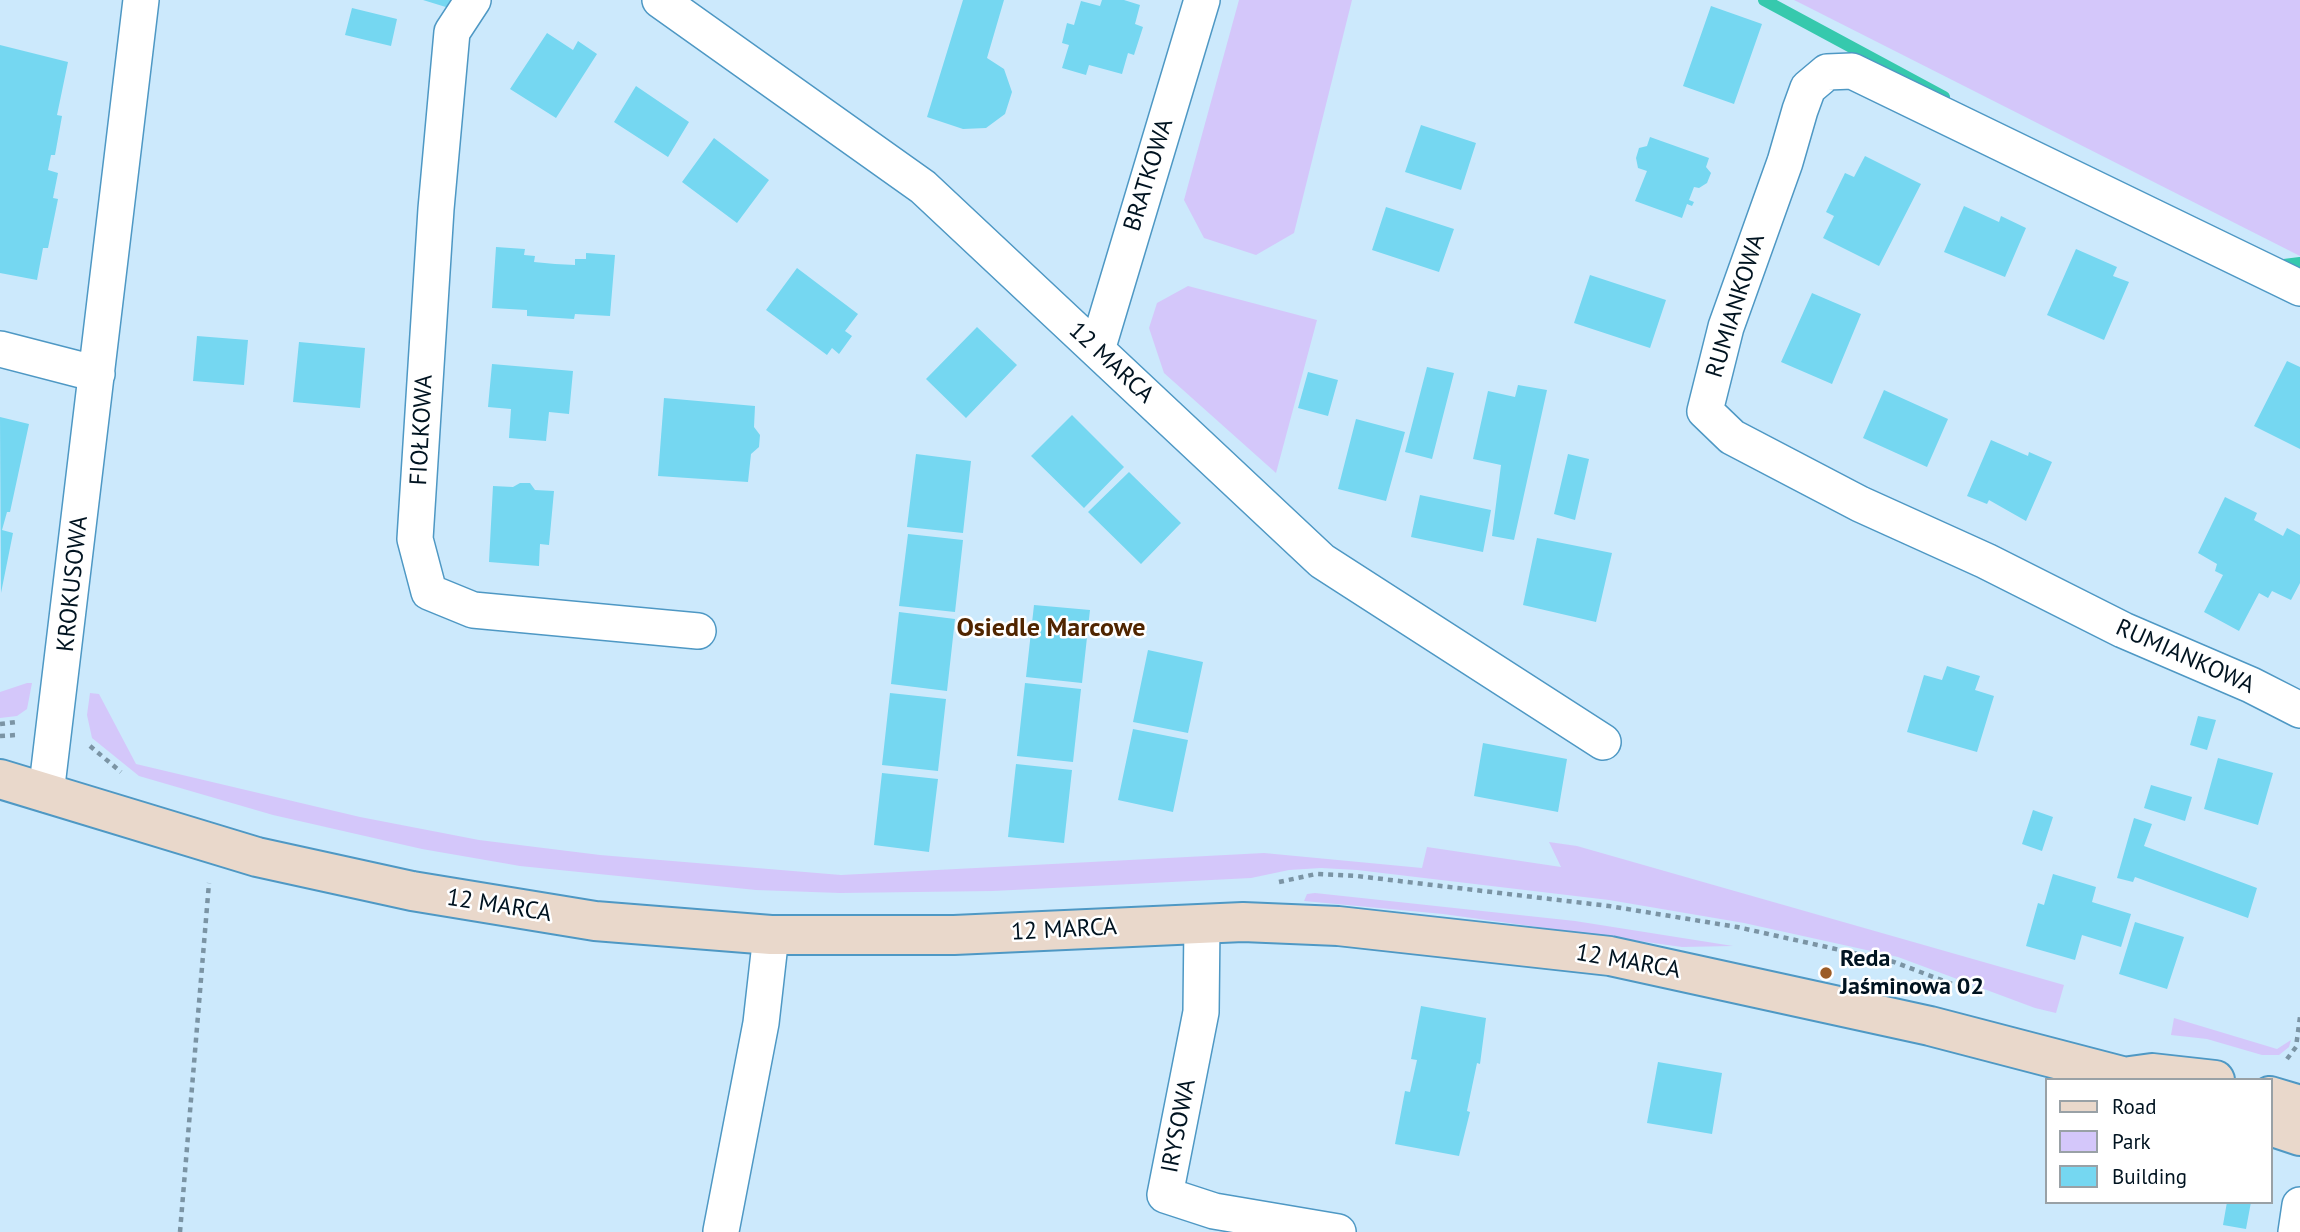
<!DOCTYPE html>
<html>
<head>
<meta charset="utf-8">
<style>
  body { margin:0 }
  #map { position:relative; width:2300px; height:1232px; overflow:hidden; background:#cce9fc; font-family:"PT Sans",sans-serif }
  canvas { display:block }
  .legend { position:absolute; left:2045px; top:1078px; width:228px; height:126px; box-sizing:border-box; background:#fff; border:2px solid #99a1a6; margin:0; padding:9px 12px; list-style:none; font-size:21px; color:#001320 }
  .legend li { display:flex; align-items:center; gap:14px; height:35px }
  .legend b { width:35px; border:2px solid #99a1a6 }
</style>
</head>
<body>
<div id="map">
<canvas width="2300" height="1232"></canvas>
<ul class="legend">
<li><b style="height:9px;background:#e9d8cb"></b>Road</li>
<li><b style="height:19px;background:#d4c7fa"></b>Park</li>
<li><b style="height:19px;background:#75d7f1"></b>Building</li>
</ul>
</div>
<script>
const context = document.querySelector('canvas').getContext('2d');
context.lineJoin = 'round';
function fill(path, color) { context.fillStyle = color; context.fill(path, 'evenodd'); }
const shape = rows => new Path2D(rows.map(r => 'M' + r).join(''));
function strokePath(path, color, width, dash) { context.strokeStyle = color; context.lineWidth = width; context.lineCap = dash ? 'butt' : 'round'; context.setLineDash(dash || []); context.stroke(path); }
function write(font, color, halo, rows, align = 'center') {
  context.font = font + ' "PT Sans",sans-serif'; context.lineWidth = 5; context.setLineDash([]); context.textBaseline = 'middle'; context.strokeStyle = halo; context.fillStyle = color; for (const [text, x, y, turn = 0] of rows) {
    context.save(); context.translate(x, y); context.rotate((+turn || 0) * Math.PI / 180); context.textAlign = isNaN(turn) ? turn : align; if (halo) context.strokeText(text, 0, 0); context.fillText(text, 0, 0); context.restore();
  }
}
fill(shape([
  [1239,0,1352,0,1294,233,1256,255,1204,238,1184,200],
  [1794,0,2300,0,2300,256,1806,6],
  [1188,286,1317,320,1276,473,1164,373,1149,328,1157,303],
  [27,683,32,683,27,709,17,716,0,718,0,692],
  [90,693,99,694,136,764,360,817,479,840,600,855,841,875,1264,853,1422,868,1427,847,1561,867,1549,842,1577,846,2064,985,2056,1013,2035,1008,1898,957,1744,923,1609,900,1357,870,1321,868,1289,870,1251,878,993,891,840,893,756,890,520,866,422,849,273,815,139,776,92,738,87,715],
  [1315,893,1575,921,1733,946,1682,947,1443,914,1304,901,1307,894],
  [2174,1018,2277,1049,2291,1040,2289,1047,2279,1055,2262,1055,2207,1039,2171,1035]
]), '#d4c7fa');
strokePath(shape([
  [1764,0,1944,97],
  [2276,266,2300,263]
]), '#36c9ad', 12);
fill(shape([
  [423,0,451,0,449,8],
  [963,0,1004,0,987,58,1004,69,1012,92,1005,114,986,128,963,129,927,117],
  [1102,0,1124,0,1140,5,1135,24,1143,27,1134,55,1128,53,1122,74,1089,65,1086,75,1062,68,1069,45,1062,43,1067,23,1074,25,1081,1,1100,6],
  [1711,6,1762,24,1734,104,1683,86],
  [352,8,397,19,391,46,345,35],
  [547,33,573,50,578,41,597,54,556,118,510,89],
  [0,45,68,62,57,115,62,116,55,155,51,155,48,170,58,173,53,198,58,199,48,248,43,248,37,280,0,273],
  [636,86,689,122,668,157,614,122],
  [1421,125,1476,143,1461,190,1405,172],
  [1650,137,1709,158,1706,167,1711,173,1707,183,1699,188,1694,187,1689,200,1694,202,1692,206,1687,204,1682,218,1635,201,1647,171,1638,168,1636,158,1639,148,1647,146],
  [714,138,769,180,737,223,682,182],
  [1865,156,1921,184,1879,266,1823,238,1834,216,1826,212,1845,173,1854,177],
  [1964,206,1999,222,2001,216,2026,228,2005,277,1944,252],
  [1386,207,1454,229,1439,272,1372,250],
  [496,247,525,249,524,255,535,256,534,262,555,264,575,265,575,259,586,259,586,253,615,255,610,316,575,314,574,319,527,316,527,310,492,308],
  [2076,249,2117,267,2113,276,2129,282,2104,340,2047,315],
  [797,268,858,314,845,331,852,336,839,354,832,348,827,355,766,310],
  [1590,275,1666,300,1650,348,1574,323],
  [1812,293,1861,314,1832,384,1781,362],
  [977,327,1017,365,966,418,926,379],
  [197,336,248,340,244,385,193,381],
  [299,342,365,348,360,408,293,402],
  [2287,361,2300,367,2300,449,2254,426],
  [492,364,573,371,569,414,549,412,546,441,509,438,511,409,488,407],
  [1427,367,1454,373,1432,459,1405,452],
  [1308,372,1338,380,1328,416,1298,408],
  [1518,385,1547,390,1514,540,1492,536,1501,465,1473,459,1488,391,1515,397],
  [1884,390,1948,419,1927,467,1863,438],
  [664,398,755,406,754,427,760,435,759,447,751,454,748,482,658,476],
  [1072,415,1124,467,1084,508,1031,456],
  [0,417,29,424,10,512,7,512,2,530,13,533,1,593],
  [1356,419,1405,432,1386,501,1338,489],
  [1991,440,2028,456,2029,452,2052,462,2026,521,1989,500,1987,504,1967,496],
  [916,454,971,461,963,533,907,527],
  [1568,454,1589,459,1575,520,1554,514],
  [1129,472,1181,523,1141,564,1088,512],
  [520,483,530,483,535,490,554,491,549,545,540,544,539,566,489,562,493,486,513,487],
  [1420,495,1491,510,1483,552,1411,537],
  [2225,497,2257,513,2254,520,2283,536,2287,528,2300,535,2300,583,2291,600,2272,591,2268,598,2259,593,2239,631,2204,612,2223,575,2215,571,2217,564,2198,553],
  [908,534,963,540,955,612,899,606],
  [1537,538,1612,553,1596,622,1523,605],
  [1034,605,1090,610,1082,683,1026,677],
  [899,612,955,619,947,691,891,684],
  [1148,650,1203,662,1188,733,1133,722],
  [1947,666,1980,676,1975,690,1994,696,1977,752,1907,732,1924,675,1942,680],
  [1025,683,1081,689,1073,762,1017,756],
  [890,693,946,699,938,771,882,765],
  [2198,716,2216,720,2207,750,2190,745],
  [1133,729,1188,740,1173,812,1118,800],
  [1483,743,1567,759,1558,812,1474,796],
  [2218,758,2273,773,2258,825,2204,809],
  [1016,764,1072,770,1064,843,1008,837],
  [882,773,938,779,929,852,874,845],
  [2151,785,2192,797,2185,821,2144,808],
  [2033,810,2053,817,2042,851,2022,844],
  [2134,818,2152,824,2144,846,2257,888,2248,918,2135,877,2133,882,2117,878],
  [2053,874,2096,887,2092,902,2131,914,2121,947,2082,935,2075,960,2026,946,2038,903,2044,905],
  [2135,922,2184,937,2167,989,2119,974],
  [1421,1006,1486,1018,1480,1064,1477,1063,1467,1111,1470,1112,1459,1156,1395,1144,1405,1091,1410,1092,1417,1060,1411,1059],
  [1658,1062,1722,1073,1712,1134,1647,1123],
  [2227,1202,2251,1202,2246,1229,2223,1225]
]), '#75d7f1');
const street = shape([
  [473,0,452,32,436,209,415,539,429,592,473,610,698,631],
  [660,0,923,187,1322,561,1603,742],
  [2300,288,1852,71,1827,72,1808,88,1800,110,1785,162,1726,327,1705,411,1732,437,1860,504,1986,561,2123,630,2251,685,2300,710],
  [0,349,97,374],
  [1097,350,1202,0],
  [46,794,141,0],
  [1202,924,1201,1012,1165,1195,1214,1211,1338,1232],
  [721,1231,761,1023,771,935],
  [2296,1232,2300,1205]
]);
const secondary = shape([
  [0,779,257,857,412,891,595,921,771,935,954,935,1243,922,1338,926,1610,956,1930,1026,2137,1080],
  [2130,1076,2152,1073,2215,1080],
  [2270,1096,2300,1105],
  [2270,1126,2300,1136]
]);
strokePath(street, '#4e98c4', 38);
strokePath(secondary, '#4e98c4', 42);
strokePath(shape([
  [0,724,17,722],
  [0,736,17,735],
  [90,746,121,772],
  [1279,882,1316,874,1357,876,1609,906,1737,927,1894,962,1981,995],
  [2287,1059,2296,1047,2300,1017],
  [180,1232,209,883]
]), '#7b94a4', 4.5, [5, 5]);
strokePath(street, '#fff', 35);
strokePath(secondary, '#e9d8cb', 38);
for (const [x, y, r, color] of [
  [1826,973,7,"#9c5c26"]
]) { const dot = new Path2D(); dot.arc(x, y, r, 0, 2 * Math.PI); context.fillStyle = color; context.fill(dot); strokePath(dot, '#fff', 2.5); }
write('24px', '#001320', '#fff', [
  ["BRATKOWA",1149,175,-73],
  ["RUMIANKOWA",1736,306,-73],
  ["12 MARCA",1111,363,43],
  ["FIOŁKOWA",422,430,-87],
  ["KROKUSOWA",73,584,-84],
  ["RUMIANKOWA",2185,657,24],
  ["12 MARCA",499,906,9],
  ["12 MARCA",1064,930,-3],
  ["12 MARCA",1628,962,10],
  ["IRYSOWA",1179,1126,-79]
]);
write('bold 24px', '#001320', '#fff', [
  ["Reda",1840,959],
  ["Jaśminowa 02",1840,987]
], 'left');
write('bold 26px', '#502500', '#fff', [
  ["Osiedle Marcowe",1051,629]
]);
</script>
</body>
</html>
